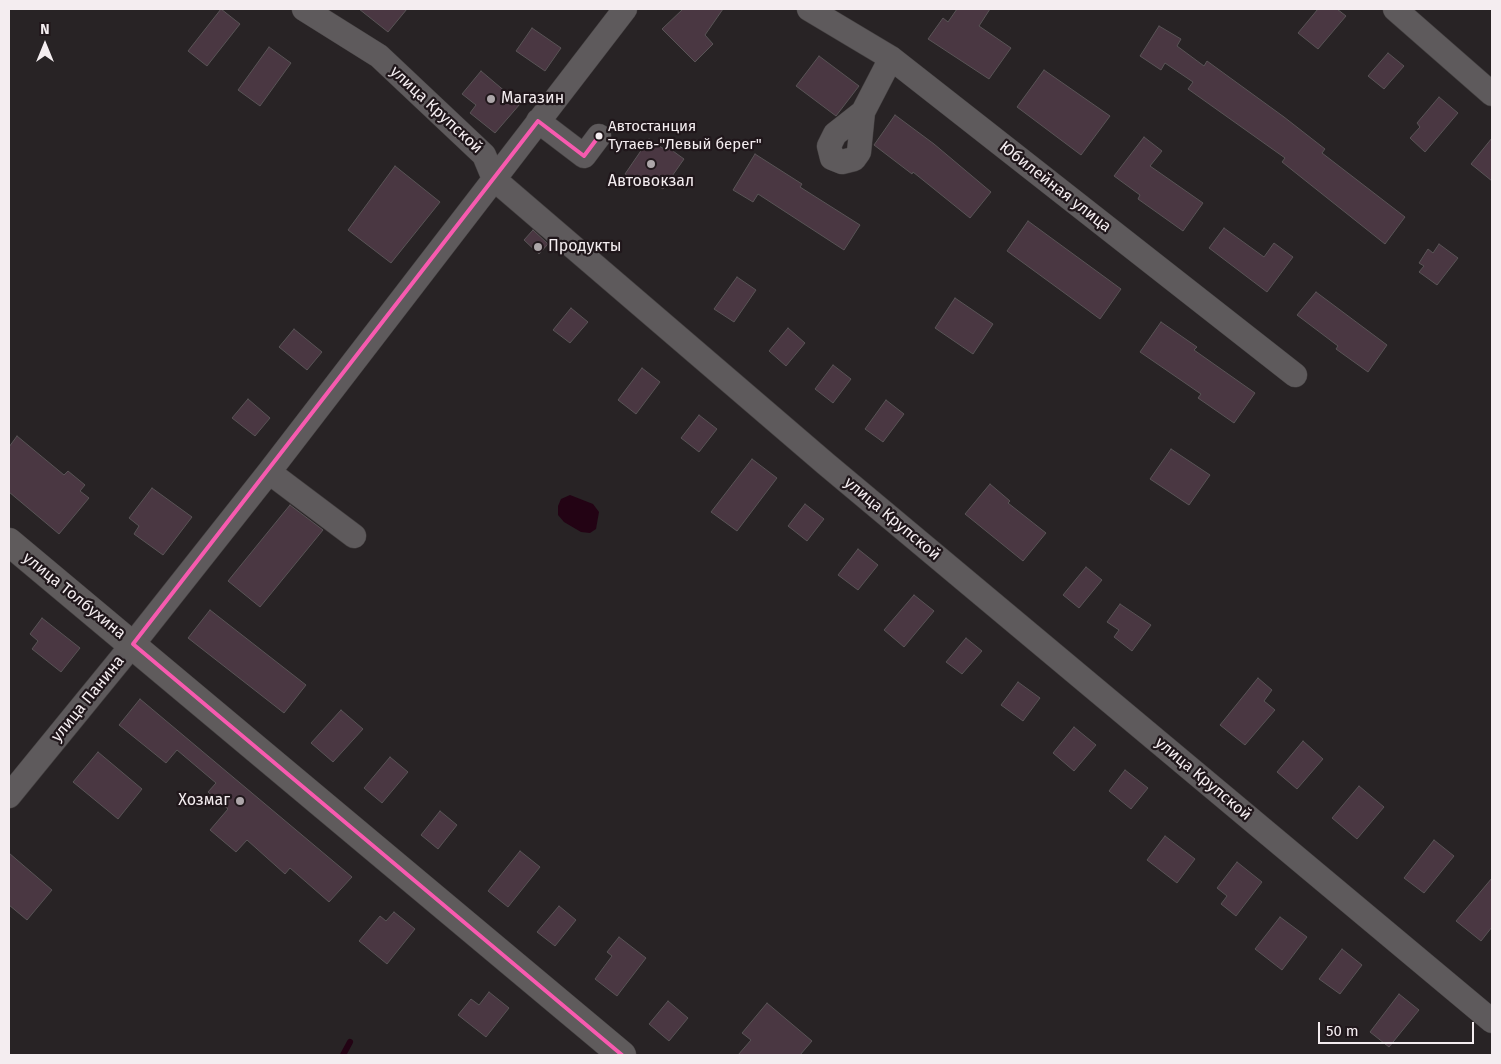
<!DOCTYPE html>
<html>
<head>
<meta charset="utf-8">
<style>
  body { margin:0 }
  #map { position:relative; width:1501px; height:1064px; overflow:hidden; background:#282325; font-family:"Fira Sans",sans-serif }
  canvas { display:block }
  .frame { position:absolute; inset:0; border:10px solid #f4edf0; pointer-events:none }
  .north { position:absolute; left:20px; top:20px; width:50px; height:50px; -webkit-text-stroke:4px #20171b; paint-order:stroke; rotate:0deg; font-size:14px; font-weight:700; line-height:20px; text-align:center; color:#f4edf0 }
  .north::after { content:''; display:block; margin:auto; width:18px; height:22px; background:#f4edf0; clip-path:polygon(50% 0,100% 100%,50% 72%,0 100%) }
  .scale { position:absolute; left:1318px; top:1022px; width:156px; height:22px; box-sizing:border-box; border:2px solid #f4edf0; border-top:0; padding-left:6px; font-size:15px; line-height:18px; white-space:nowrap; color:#f4edf0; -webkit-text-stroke:4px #20171b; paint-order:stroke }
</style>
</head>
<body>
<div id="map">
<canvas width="1501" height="1064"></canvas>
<div class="frame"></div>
<div class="north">N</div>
<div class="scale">50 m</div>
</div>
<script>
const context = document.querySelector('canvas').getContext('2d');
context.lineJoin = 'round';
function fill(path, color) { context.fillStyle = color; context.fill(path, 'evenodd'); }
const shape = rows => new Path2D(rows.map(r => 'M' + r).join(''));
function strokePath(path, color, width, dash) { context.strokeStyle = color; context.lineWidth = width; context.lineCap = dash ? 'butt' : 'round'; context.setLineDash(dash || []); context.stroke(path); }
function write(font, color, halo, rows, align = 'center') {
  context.font = font + ' "Fira Sans",sans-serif'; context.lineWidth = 4.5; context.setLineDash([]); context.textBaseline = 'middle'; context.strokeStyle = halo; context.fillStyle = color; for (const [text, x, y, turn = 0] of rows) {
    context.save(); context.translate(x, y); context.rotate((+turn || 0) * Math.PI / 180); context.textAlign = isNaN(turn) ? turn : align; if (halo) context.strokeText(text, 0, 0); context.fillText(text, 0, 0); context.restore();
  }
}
fill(shape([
  [570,495,593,504,599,512,596,529,590,533,581,532,564,522,558,515,558,506,561,499]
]), '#230314');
strokePath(shape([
  [343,1055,350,1042]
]), '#230314', 6);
const building = shape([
  [221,9,240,24,207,66,188,51,221,9],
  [359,9,407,9,388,32,359,9],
  [683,9,723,9,705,35,713,44,695,62,662,29,683,9],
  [957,9,990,9,979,26,1011,48,989,79,928,39,943,18,948,22,957,9],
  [1318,9,1337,9,1346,16,1318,49,1298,33,1318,9],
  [1159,26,1181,39,1177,46,1204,66,1207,61,1284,117,1325,149,1322,153,1405,217,1385,244,1282,162,1285,158,1188,89,1193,82,1165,63,1161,70,1140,56,1159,26],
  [532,28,561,48,545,71,516,51,532,28],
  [269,47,291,63,260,106,238,90,269,47],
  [1388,53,1404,66,1384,89,1368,76,1388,53],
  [819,56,859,86,836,116,796,86,819,56],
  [1044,70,1110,116,1081,155,1017,107,1044,70],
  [481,71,520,104,495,133,470,113,476,105,462,94,481,71],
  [1439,97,1458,113,1425,152,1410,138,1420,127,1417,123,1439,97],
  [895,115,934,144,991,192,970,218,913,172,912,174,874,145,895,115],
  [1144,137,1162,151,1150,166,1203,203,1183,231,1138,199,1140,195,1114,176,1144,137],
  [1492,138,1492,181,1471,164,1492,138],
  [649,139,664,149,666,146,684,159,663,189,645,177,640,184,625,174,649,139],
  [755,154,802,184,800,187,860,225,844,250,758,194,753,202,733,190,755,154],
  [395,166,440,202,391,263,348,230,395,166],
  [1028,221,1121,289,1100,319,1007,251,1028,221],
  [1224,228,1264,257,1274,243,1293,257,1267,292,1209,248,1224,228],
  [533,230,548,244,539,254,524,240,533,230],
  [1439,244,1458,258,1437,285,1419,272,1424,266,1419,263,1428,249,1433,253,1439,244],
  [737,277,756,290,734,322,714,309,737,277],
  [1316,292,1387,345,1368,372,1336,349,1338,346,1297,315,1316,292],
  [955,298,993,324,973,354,935,328,955,298],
  [571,308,588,322,570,343,553,330,571,308],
  [1161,322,1197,347,1194,350,1255,393,1234,423,1198,398,1201,394,1140,352,1161,322],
  [788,328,805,343,786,366,769,351,788,328],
  [294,329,322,352,307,370,279,347,294,329],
  [833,365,851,379,833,403,815,389,833,365],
  [642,368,660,382,636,414,618,400,642,368],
  [248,399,270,418,255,436,232,418,248,399],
  [886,400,904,414,883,442,865,429,886,400],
  [699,415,717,429,699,452,681,438,699,415],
  [17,436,64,475,68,471,85,485,80,491,89,498,59,534,9,492,9,447,17,436],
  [1171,449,1210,475,1189,505,1150,479,1171,449],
  [752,459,777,478,737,531,711,512,752,459],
  [990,484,1010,501,1008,503,1046,533,1023,561,965,514,990,484],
  [152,488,192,517,163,555,134,534,139,526,129,518,152,488],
  [805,504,824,519,807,541,788,526,805,504],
  [290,505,323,530,260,607,228,581,290,505],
  [858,549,878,565,858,590,838,575,858,549],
  [1086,567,1102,580,1079,608,1063,595,1086,567],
  [914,595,934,611,904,647,884,630,914,595],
  [1120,604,1151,625,1132,651,1114,637,1119,630,1107,622,1120,604],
  [210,610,306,685,284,713,188,638,210,610],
  [42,618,80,648,61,672,32,649,38,641,30,634,42,618],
  [966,638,982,651,962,674,946,662,966,638],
  [1258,678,1272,690,1264,701,1275,710,1245,745,1220,725,1258,678],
  [1018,682,1040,698,1023,721,1001,705,1018,682],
  [140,699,352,877,329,902,290,868,285,874,247,840,236,852,210,830,228,809,208,792,216,783,177,750,166,763,119,725,140,699],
  [341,710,363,729,333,762,311,743,341,710],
  [1074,727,1096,745,1074,771,1053,753,1074,727],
  [1303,741,1323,759,1297,789,1277,772,1303,741],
  [98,752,142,789,118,819,73,782,98,752],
  [390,757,408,772,382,803,364,788,390,757],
  [1125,770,1148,788,1131,809,1109,791,1125,770],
  [1359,786,1384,807,1357,839,1332,818,1359,786],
  [440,811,457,825,438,849,421,835,440,811],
  [1165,836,1195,859,1177,883,1147,860,1165,836],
  [1434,840,1454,856,1424,893,1404,878,1434,840],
  [520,851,540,867,508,907,488,891,520,851],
  [9,853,52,890,27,920,9,905,9,853],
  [1237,862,1262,882,1236,916,1221,904,1227,896,1217,888,1237,862],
  [1492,878,1492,927,1481,941,1456,921,1492,878],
  [559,906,576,920,555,946,537,932,559,906],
  [394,912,415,929,387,964,359,941,380,916,386,921,394,912],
  [1280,917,1307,937,1282,970,1255,949,1280,917],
  [619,937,646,958,617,996,595,979,612,956,607,952,619,937],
  [1342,949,1362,965,1340,994,1319,979,1342,949],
  [489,992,509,1008,486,1037,458,1015,471,999,479,1005,489,992],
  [1399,994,1419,1010,1389,1047,1370,1032,1399,994],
  [668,1001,688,1018,669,1041,649,1024,668,1001],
  [767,1003,812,1041,800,1055,738,1055,751,1040,742,1033,767,1003]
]);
fill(building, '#4a3742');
strokePath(building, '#595456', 1);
const minor = shape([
  [304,9,379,56,484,155,494,179,826,464,1492,1021],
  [809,9,891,58,1295,375],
  [1395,9,1492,94],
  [863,112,859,152,854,159,842,162,832,158,829,146,835,134,863,112,891,58],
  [538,121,584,156,599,136],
  [269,472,354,536],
  [9,796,133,644,269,472,625,9]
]);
const major = shape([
  [9,542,622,1055]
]);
strokePath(minor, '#444041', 25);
strokePath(major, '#444041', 29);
strokePath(minor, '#5e5a5c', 24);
strokePath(major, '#5f5b5c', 28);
strokePath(shape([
  [538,121,584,156,599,136],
  [133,644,538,121],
  [133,644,622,1055]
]), '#f75aaf', 4);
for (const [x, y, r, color] of [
  [491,99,5,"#ada6a9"],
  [599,136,4.5,"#f4edf0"],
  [651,164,5,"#ada6a9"],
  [538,247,5,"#ada6a9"],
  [240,801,5,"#ada6a9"]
]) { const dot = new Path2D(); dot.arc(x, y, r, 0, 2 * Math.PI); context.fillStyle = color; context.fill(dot); strokePath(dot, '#20171b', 2); }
write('15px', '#f4edf0', '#20171b', [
  ["Автостанция",608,127],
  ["Тутаев-\"Левый берег\"",608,145]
], 'left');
write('16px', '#f4edf0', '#20171b', [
  ["Магазин",501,99],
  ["Автовокзал",651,182,"center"],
  ["Продукты",548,247],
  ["Хозмаг",230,801,"right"]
], 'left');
write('16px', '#f4edf0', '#20171b', [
  ["улица Крупской",436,110,43],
  ["Юбилейная улица",1055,187,38],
  ["улица Крупской",892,519,40],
  ["улица Толбухина",74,596,39],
  ["улица Панина",88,699,-51],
  ["улица Крупской",1203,779,40]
]);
</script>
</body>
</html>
